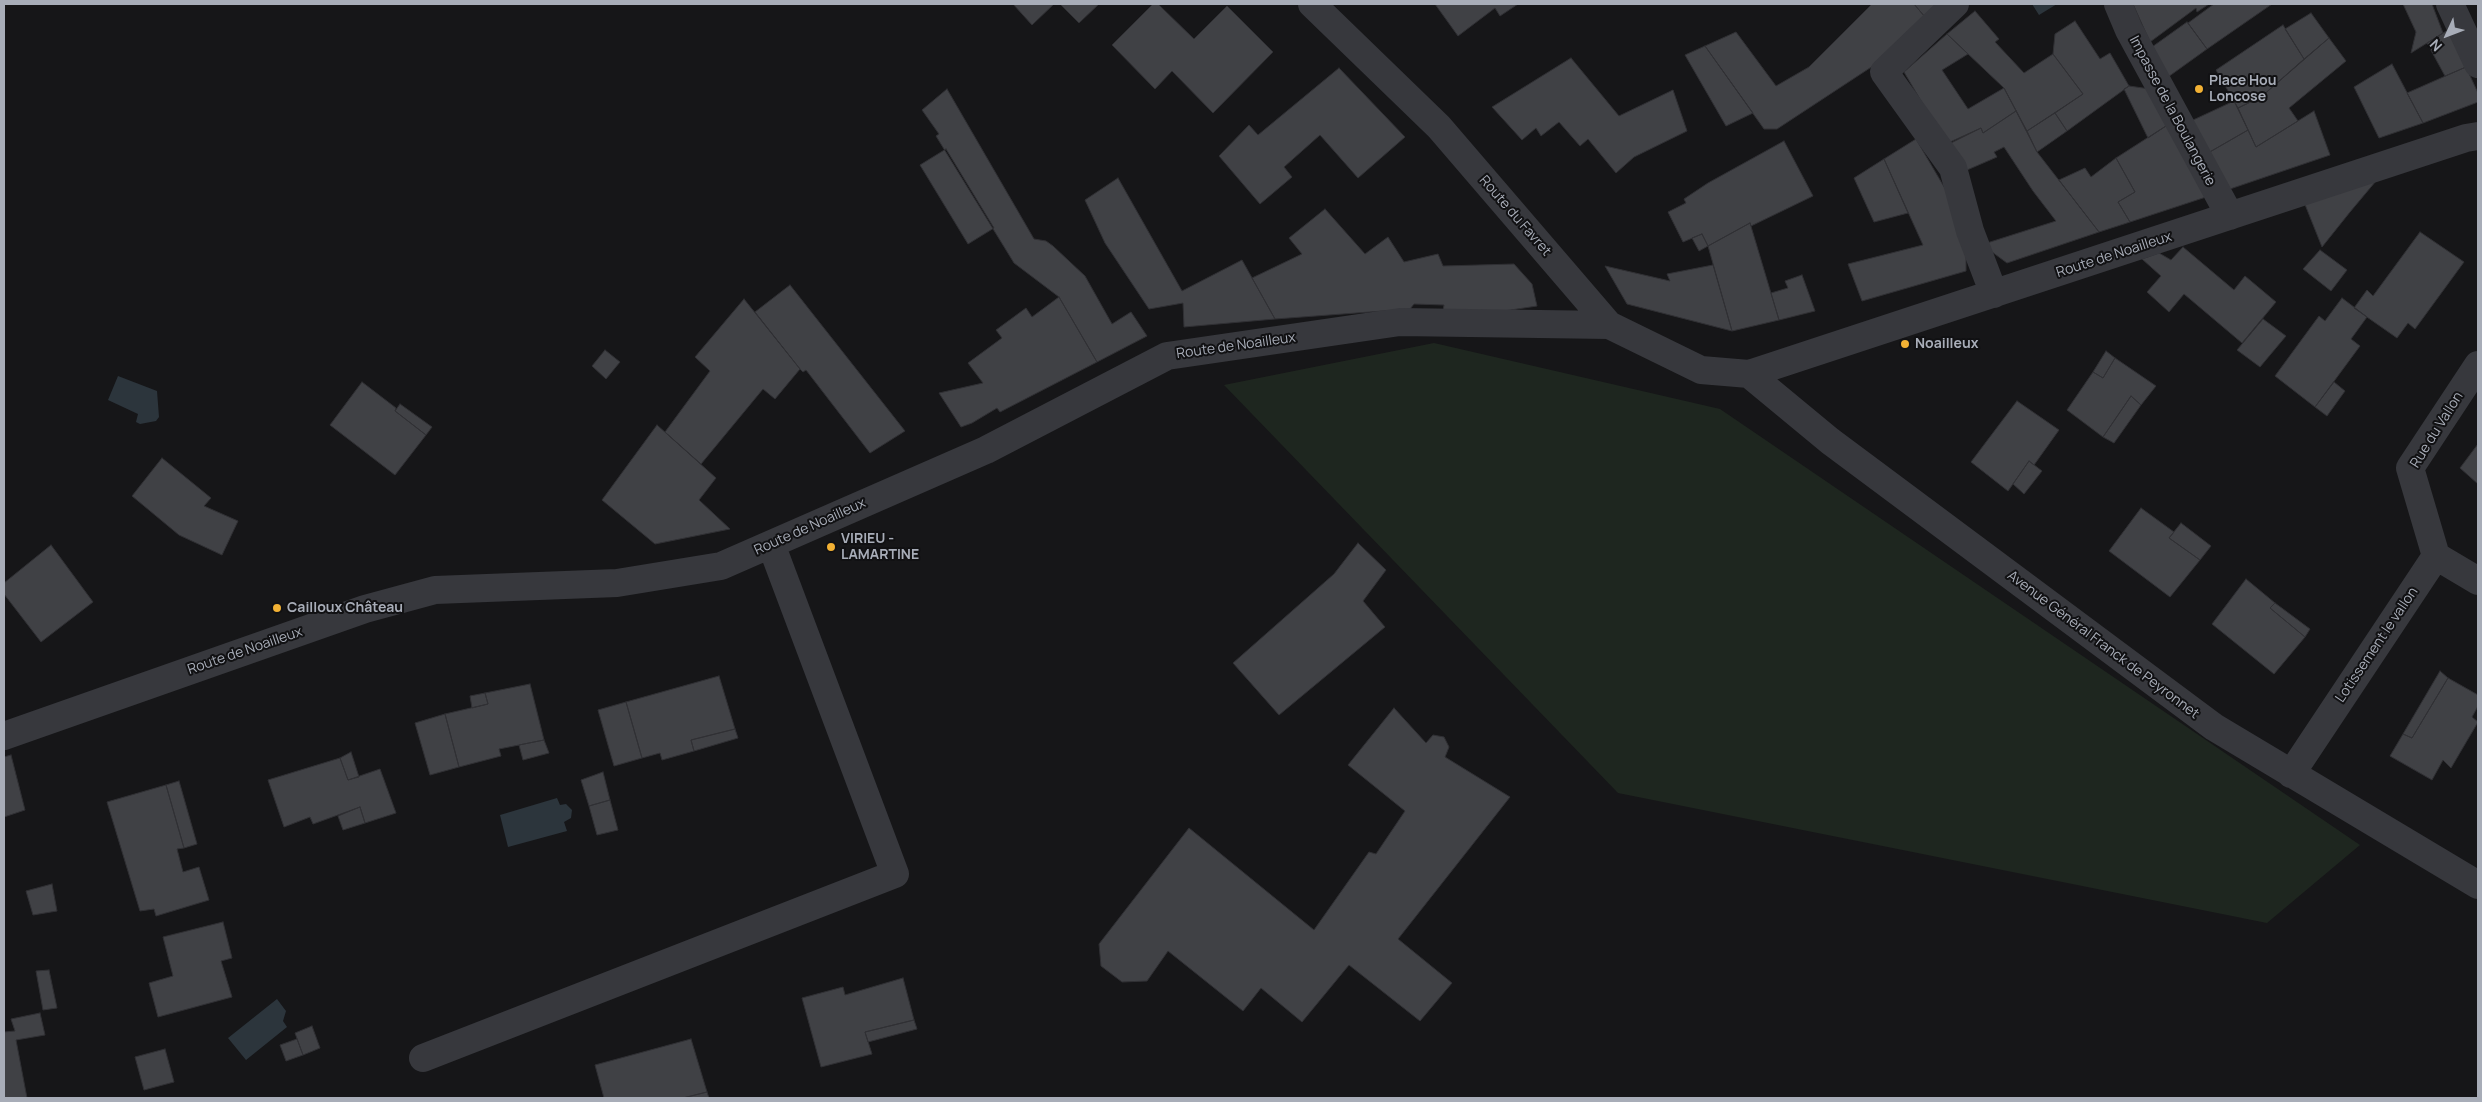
<!DOCTYPE html>
<html>
<head>
<meta charset="utf-8">
<style>
  body { margin:0 }
  #map { position:relative; width:2482px; height:1102px; overflow:hidden; background:#161618; font-family:Manrope,sans-serif }
  canvas { display:block }
  .frame { position:absolute; inset:0; border:5px solid #a8adb8; pointer-events:none }
  .north { position:absolute; left:2422px; top:10px; width:50px; height:50px; -webkit-text-stroke:4px #111113; paint-order:stroke; rotate:227deg; font-size:14px; font-weight:700; line-height:20px; text-align:center; color:#a8adb8 }
  .north::after { content:''; display:block; margin:auto; width:18px; height:22px; background:#a8adb8; clip-path:polygon(50% 0,100% 100%,50% 72%,0 100%) }
</style>
</head>
<body>
<div id="map">
<canvas width="2482" height="1102"></canvas>
<div class="frame"></div>
<div class="north">N</div>
</div>
<script>
const context = document.querySelector('canvas').getContext('2d');
context.lineJoin = 'round';
function fill(path, color) { context.fillStyle = color; context.fill(path, 'evenodd'); }
const shape = rows => new Path2D(rows.map(r => 'M' + r).join(''));
function strokePath(path, color, width, dash) { context.strokeStyle = color; context.lineWidth = width; context.lineCap = dash ? 'butt' : 'round'; context.setLineDash(dash || []); context.stroke(path); }
function write(font, color, halo, rows, align = 'center') {
  context.font = font + ' Manrope,sans-serif'; context.lineWidth = 4; context.setLineDash([]); context.textBaseline = 'middle'; context.strokeStyle = halo; context.fillStyle = color; for (const [text, x, y, turn = 0] of rows) {
    context.save(); context.translate(x, y); context.rotate((+turn || 0) * Math.PI / 180); context.textAlign = isNaN(turn) ? turn : align; if (halo) context.strokeText(text, 0, 0); context.fillText(text, 0, 0); context.restore();
  }
}
fill(shape([
  [1434,343,1720,409,2360,845,2267,923,1618,793,1224,385]
]), '#1e261f');
fill(shape([
  [2032,4,2057,4,2039,15],
  [118,376,157,391,159,417,156,421,140,424,136,422,138,414,108,400],
  [557,798,560,805,566,804,572,810,571,818,564,822,567,831,508,847,500,815],
  [277,999,286,1011,283,1021,287,1027,246,1060,228,1038]
]), '#2c353c');
const building = shape([
  [1013,4,1054,4,1032,25,1013,4],
  [1060,4,1099,4,1079,23,1060,4],
  [1153,4,1158,4,1194,39,1227,6,1273,52,1213,113,1172,71,1155,89,1112,45,1153,4],
  [1435,4,1518,4,1500,16,1495,8,1458,36,1435,4],
  [1872,4,1914,4,1925,17,1879,62,1777,129,1764,129,1705,46,1736,32,1776,86,1809,67,1872,4],
  [1914,4,1940,4,1925,17,1914,4],
  [2133,4,2209,4,2197,12,2196,8,2150,42,2133,4],
  [2214,4,2272,4,2207,49,2188,23,2214,4],
  [2403,4,2432,4,2443,33,2411,53,2416,32,2403,4],
  [1975,11,1999,39,1995,42,2024,73,2053,54,2083,94,2027,131,2004,88,1947,34,1975,11],
  [2311,13,2329,38,2304,59,2285,29,2311,13],
  [2075,21,2100,59,2110,53,2129,86,2067,131,2055,113,2083,94,2053,54,2055,34,2075,21],
  [2187,22,2207,49,2168,77,2152,47,2187,22],
  [2283,25,2304,59,2261,97,2238,108,2216,70,2283,25],
  [2448,30,2466,67,2445,76,2427,43,2448,30],
  [1947,34,1968,54,1942,70,1968,109,2004,88,2016,111,1983,133,1981,128,1947,145,1904,72,1947,34],
  [2329,38,2346,61,2289,108,2298,121,2256,147,2238,108,2261,97,2329,38],
  [1705,46,1753,113,1726,126,1685,55,1705,46],
  [1571,58,1619,116,1673,90,1687,131,1634,157,1616,173,1588,139,1580,146,1559,122,1541,136,1536,128,1522,140,1492,107,1571,58],
  [2392,64,2423,123,2379,138,2354,87,2392,64],
  [2466,67,2478,93,2478,102,2423,123,2407,93,2466,67],
  [1339,68,1405,137,1358,178,1320,135,1284,167,1292,177,1260,204,1219,156,1249,125,1258,135,1339,68],
  [2129,86,2150,89,2169,124,2148,138,2124,89,2129,86],
  [947,89,1034,239,1046,241,1053,246,1085,276,1112,324,1131,312,1147,336,1097,362,1059,297,1014,263,936,136,939,134,922,110,947,89],
  [2234,101,2248,130,2208,153,2191,121,2234,101],
  [2016,111,2037,152,2099,232,2007,263,1988,249,1987,243,2056,221,2033,191,2004,147,1994,152,1997,157,1967,170,1950,142,1981,128,1983,133,2016,111],
  [2314,111,2330,155,2227,190,2208,153,2248,130,2256,147,2314,111],
  [2055,113,2067,131,2037,152,2027,131,2055,113],
  [2169,124,2206,197,2130,222,2118,202,2135,192,2116,158,2169,124],
  [1916,139,1957,209,1966,238,1966,271,1862,301,1848,264,1923,245,1884,159,1916,139],
  [1784,141,1813,196,1751,226,1750,223,1708,246,1702,234,1683,242,1668,212,1686,203,1684,199,1708,183,1784,141],
  [946,149,994,228,968,244,920,165,946,149],
  [2116,158,2135,192,2118,202,2130,222,2099,232,2059,180,2085,168,2091,177,2116,158],
  [1884,159,1908,213,1874,222,1854,178,1884,159],
  [2381,175,2350,212,2322,247,2304,202,2381,175],
  [1118,178,1182,291,1242,260,1275,319,1184,327,1183,303,1149,309,1105,243,1085,200,1118,178],
  [1325,209,1365,254,1388,237,1404,262,1438,254,1443,266,1514,264,1532,284,1537,306,1504,311,1443,311,1444,305,1414,304,1410,309,1275,319,1252,278,1302,254,1289,238,1325,209],
  [1750,223,1779,320,1732,331,1708,246,1750,223],
  [2420,232,2464,262,2415,329,2408,323,2397,338,2354,308,2367,290,2373,296,2420,232],
  [1702,234,1708,246,1699,251,1692,238,1702,234],
  [2183,247,2234,290,2245,276,2276,302,2242,343,2184,294,2169,312,2147,292,2161,276,2142,259,2159,253,2171,260,2183,247],
  [2320,250,2347,270,2331,291,2303,269,2320,250],
  [1713,265,1732,331,1627,304,1605,266,1670,281,1667,274,1713,265],
  [1802,275,1815,311,1779,320,1771,293,1788,288,1785,281,1802,275],
  [790,285,905,431,870,453,806,370,803,372,800,369,755,312,790,285],
  [1059,297,1097,362,1000,412,997,408,972,423,961,427,939,393,983,383,968,363,1002,338,996,330,1026,308,1032,317,1059,297],
  [2342,298,2367,317,2351,339,2360,346,2315,407,2275,376,2319,316,2325,321,2342,298],
  [744,299,800,369,775,399,763,389,701,464,665,432,710,371,695,357,744,299],
  [2263,319,2286,336,2260,367,2237,350,2263,319],
  [605,350,620,362,606,379,592,366,605,350],
  [2106,351,2115,358,2103,378,2093,372,2106,351],
  [2115,358,2156,386,2141,405,2131,396,2103,437,2067,410,2093,372,2103,378,2115,358],
  [362,382,396,408,395,411,426,435,395,475,330,425,362,382],
  [2334,382,2345,391,2327,416,2315,407,2334,382],
  [2131,396,2141,405,2114,443,2103,437,2131,396],
  [2017,401,2059,430,2034,465,2029,461,2008,491,1971,462,2017,401],
  [400,404,432,427,426,435,395,411,400,404],
  [657,425,716,478,699,500,730,529,655,544,602,500,657,425],
  [2478,444,2478,484,2460,468,2478,444],
  [162,458,211,498,204,506,238,521,222,555,179,535,132,496,162,458],
  [2029,461,2042,471,2024,494,2013,484,2029,461],
  [2141,508,2174,532,2169,538,2200,560,2170,597,2109,551,2141,508],
  [2181,523,2211,546,2200,560,2169,538,2181,523],
  [1358,543,1386,570,1363,601,1385,627,1279,715,1233,663,1334,574,1358,543],
  [51,545,93,602,41,642,4,594,4,583,51,545],
  [2246,579,2275,603,2270,608,2305,637,2274,674,2212,624,2246,579],
  [2275,603,2310,629,2305,637,2270,608,2275,603],
  [2440,671,2448,678,2412,738,2403,734,2440,671],
  [719,676,735,729,691,740,694,751,662,760,660,753,642,758,626,702,719,676],
  [2448,678,2478,695,2478,706,2472,717,2478,722,2451,768,2443,760,2432,780,2390,756,2403,734,2412,738,2448,678],
  [530,684,544,740,499,749,501,756,459,767,445,714,488,704,485,693,530,684],
  [485,693,488,704,472,708,470,696,485,693],
  [626,702,642,758,614,766,598,710,626,702],
  [1394,708,1426,743,1433,735,1444,737,1449,747,1445,757,1510,797,1398,939,1452,983,1420,1021,1349,965,1302,1022,1261,988,1243,1011,1168,951,1147,981,1122,982,1101,966,1099,944,1189,828,1314,930,1369,852,1376,854,1405,811,1348,765,1394,708],
  [445,714,459,767,430,775,415,723,445,714],
  [735,729,738,738,694,751,691,740,735,729],
  [544,740,549,753,523,760,519,745,544,740],
  [351,752,359,777,348,780,340,758,351,752],
  [11,755,25,810,4,817,4,757,11,755],
  [340,758,348,780,380,769,396,813,365,823,360,807,313,824,310,817,284,827,268,780,340,758],
  [603,772,610,800,589,806,581,780,603,772],
  [179,781,197,844,184,848,166,785,179,781],
  [166,785,184,848,177,849,183,872,199,867,209,900,156,916,154,909,140,911,107,802,166,785],
  [610,800,618,830,597,835,589,806,610,800],
  [360,807,365,823,343,830,338,816,360,807],
  [52,884,57,911,33,915,26,891,52,884],
  [223,922,232,958,221,961,232,997,158,1017,149,983,173,976,163,937,223,922],
  [49,970,57,1008,43,1010,36,971,49,970],
  [903,978,914,1020,865,1032,872,1054,821,1067,802,998,843,987,845,995,903,978],
  [40,1013,45,1035,16,1040,27,1098,4,1098,4,1032,15,1031,11,1019,40,1013],
  [914,1020,917,1029,868,1042,865,1032,914,1020],
  [312,1026,320,1048,303,1055,295,1033,312,1026],
  [297,1039,303,1055,286,1061,280,1045,297,1039],
  [691,1039,707,1092,683,1098,604,1098,595,1065,691,1039],
  [165,1049,174,1082,144,1090,135,1057,165,1049],
  [707,1092,709,1098,683,1098,707,1092]
]);
fill(building, '#404145');
strokePath(building, '#303034', 1);
strokePath(shape([
  [1312,4,1439,127,1609,325,1701,370,1749,374,2466,138,2478,136],
  [1955,4,1884,72,1953,168,1970,231,1994,294],
  [2118,4,2129,30,2230,216],
  [2450,4,2478,64],
  [1749,374,1830,441,2214,727,2478,885],
  [2436,556,2410,468,2478,365],
  [4,736,365,609,435,590,617,583,721,566,986,450,1167,356,1400,322,1609,325],
  [2291,774,2436,556,2478,581],
  [423,1058,895,874,771,544]
]), '#37383d', 28);
for (const [x, y, r, color] of [
  [2199,89,5,"#f2b134"],
  [1905,344,5,"#f2b134"],
  [831,547,5,"#f2b134"],
  [277,608,5,"#f2b134"]
]) { const dot = new Path2D(); dot.arc(x, y, r, 0, 2 * Math.PI); context.fillStyle = color; context.fill(dot); strokePath(dot, '#111113', 2); }
write('bold 14px', '#a8adb8', '#111113', [
  ["Place Hou",2209,81],
  ["Loncose",2209,97],
  ["Noailleux",1915,344],
  ["VIRIEU -",841,539],
  ["LAMARTINE",841,555],
  ["Cailloux Château",287,608]
], 'left');
write('14px', '#a8adb8', '#111113', [
  ["Impasse de la Boulangerie",2172,111,62],
  ["Route du Favret",1515,216,49],
  ["Route de Noailleux",2114,255,-18],
  ["Route de Noailleux",1236,346,-8],
  ["Rue du Vallon",2437,430,-58],
  ["Route de Noailleux",810,527,-24],
  ["Avenue Général Franck de Peyronnet",2103,645,37],
  ["Lotissement le vallon",2377,645,-56],
  ["Route de Noailleux",245,651,-19]
]);
</script>
</body>
</html>
